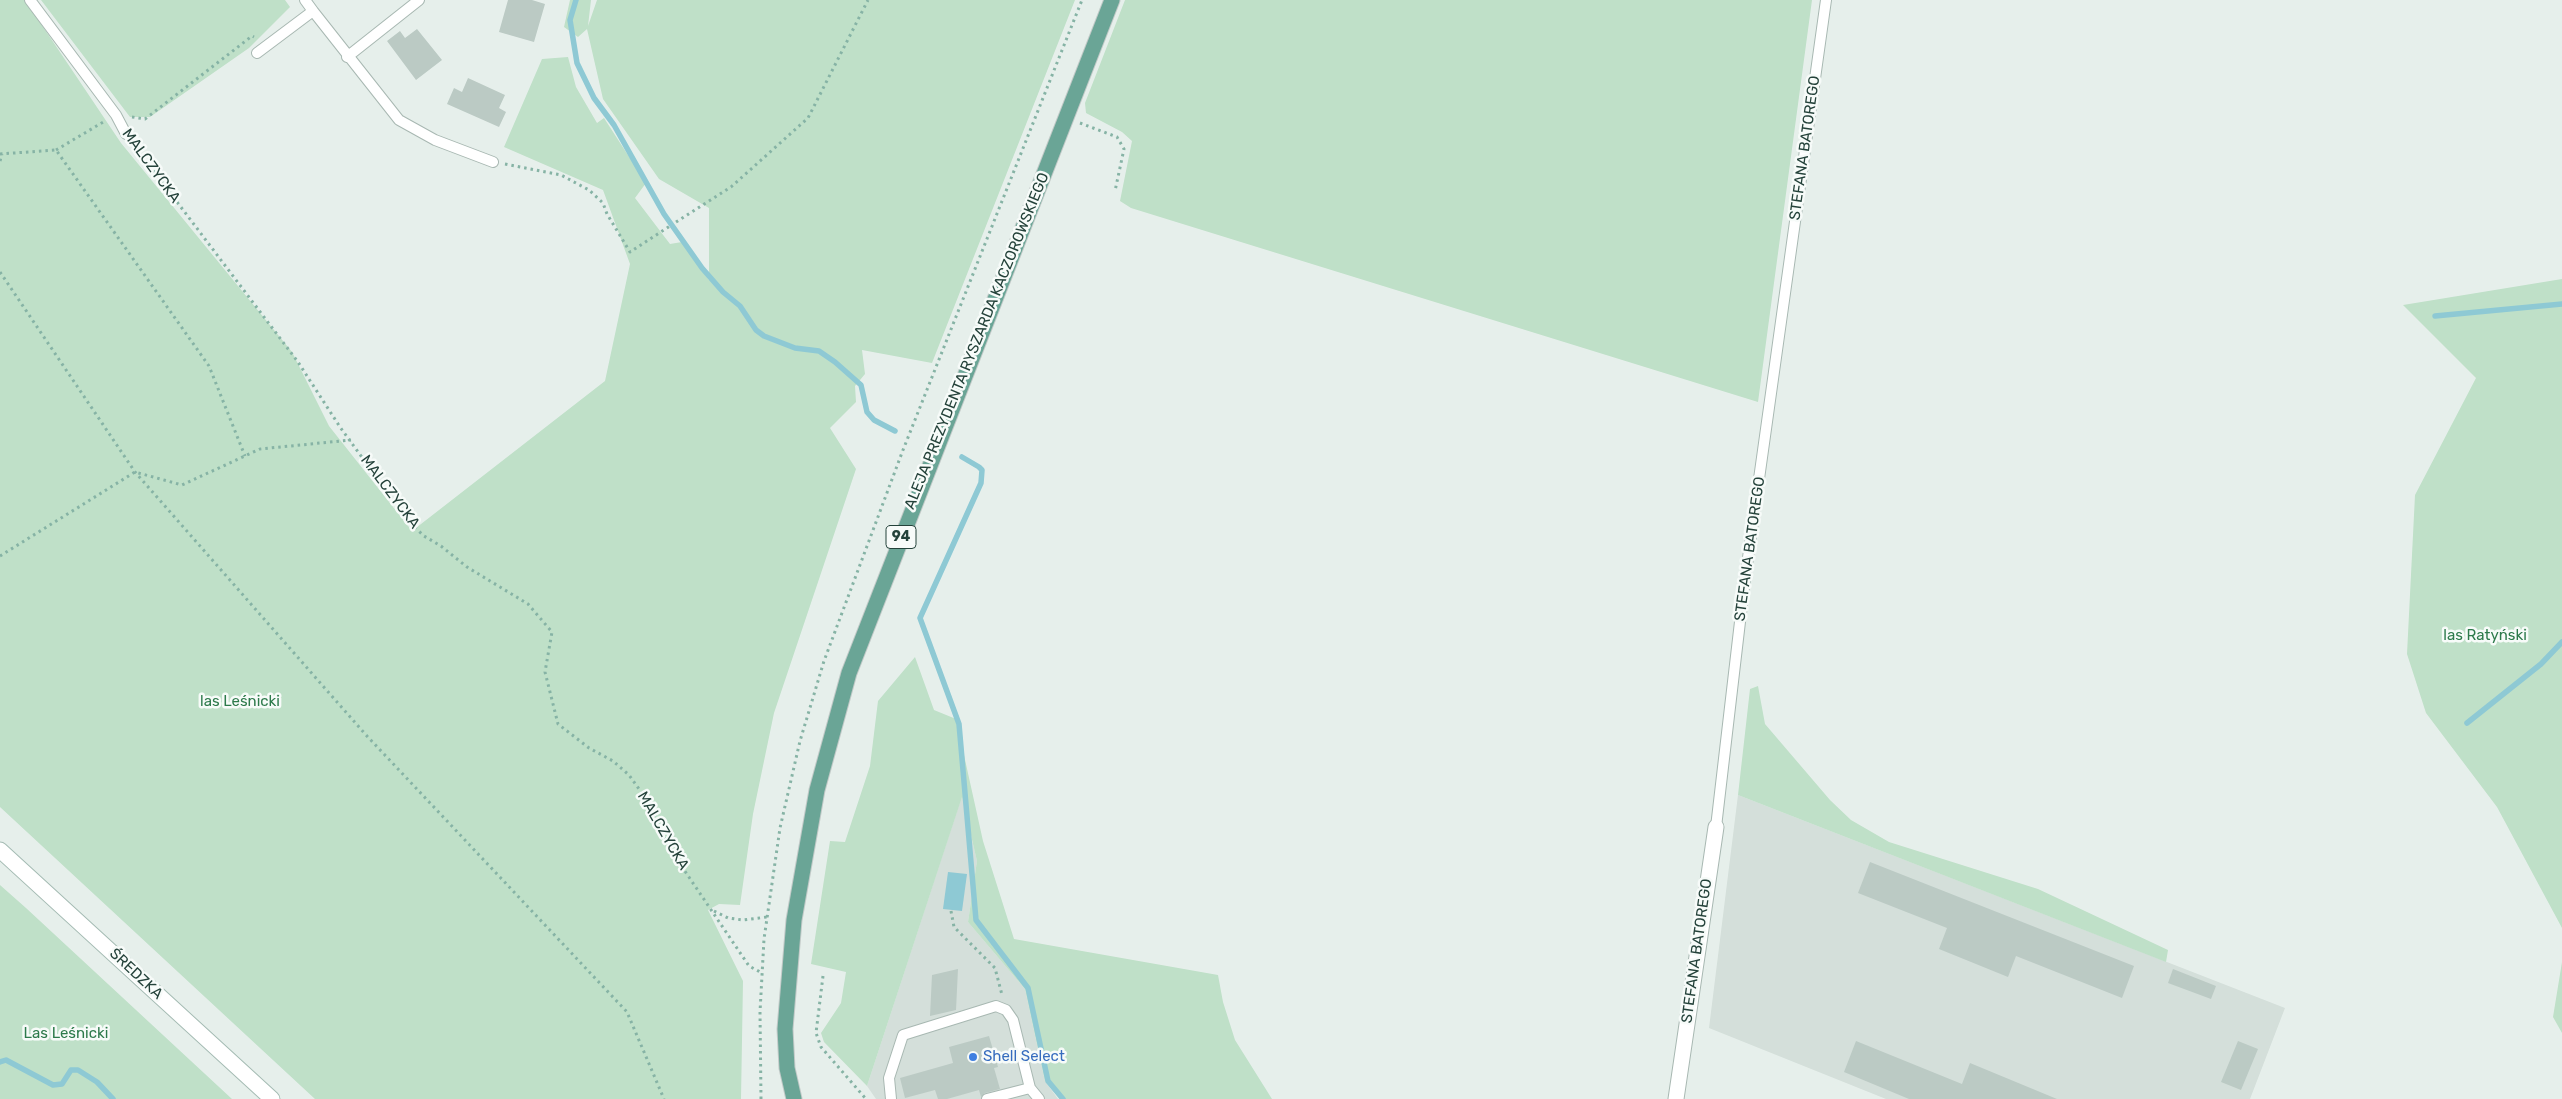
<!DOCTYPE html>
<html>
<head>
<meta charset="utf-8">
<style>
  body { margin:0 }
  canvas { display:block; background:#e6efeb }
</style>
</head>
<body>
<canvas width="2562" height="1099"></canvas>
<script>
const context = document.querySelector('canvas').getContext('2d');
context.lineJoin = 'round';
function fill(path, color) { context.fillStyle = color; context.fill(path, 'evenodd'); }
const shape = rows => new Path2D(rows.map(r => 'M' + r).join(''));
function strokePath(path, color, width, dash) { context.strokeStyle = color; context.lineWidth = width; context.lineCap = dash ? 'butt' : 'round'; context.setLineDash(dash || []); context.stroke(path); }
function write(font, color, halo, rows, align = 'center') {
  context.font = font + ' Rubik,sans-serif'; context.lineWidth = 5; context.setLineDash([]); context.textBaseline = 'middle'; context.strokeStyle = halo; context.fillStyle = color; for (const [text, x, y, turn = 0] of rows) {
    context.save(); context.translate(x, y); context.rotate((+turn || 0) * Math.PI / 180); context.textAlign = isNaN(turn) ? turn : align; if (halo) context.strokeText(text, 0, 0); context.fillText(text, 0, 0); context.restore();
  }
}
fill(shape([
  [1738,795,2285,1008,2250,1099,1886,1099,1709,1028],
  [962,796,977,861,968,922,1025,989,1045,1081,1058,1099,876,1099,867,1086]
]), '#d4dfda');
fill(shape([
  [0,0,25,0,121,143,292,352,329,426,412,531,605,381,630,264,603,190,504,147,542,59,568,57,576,87,597,123,604,118,646,183,635,198,670,244,682,242,709,280,709,208,659,179,603,99,587,29,578,37,564,27,570,0,591,0,588,26,597,0,1075,0,932,363,862,350,865,374,855,386,856,402,830,428,856,469,774,713,753,814,740,905,719,904,708,910,743,981,741,1099,315,1099,0,807],
  [41,0,285,0,290,7,249,48,150,117,130,117],
  [1125,0,1812,0,1758,402,1131,208,1120,201,1132,141,1122,132,1086,113,1085,103],
  [2562,279,2562,928,2497,807,2426,713,2407,654,2415,495,2476,378,2403,305],
  [915,657,934,710,956,719,983,841,1014,939,1218,975,1223,1002,1235,1040,1272,1099,1060,1099,1045,1081,1025,989,968,922,977,861,962,797,867,1086,824,1042,821,1033,841,1003,846,972,811,964,830,841,845,842,870,766,878,701],
  [1758,686,1765,724,1830,800,1851,820,1889,842,2038,889,2168,950,2166,962,1738,795,1750,689],
  [0,885,26,908,232,1099,0,1099],
  [2562,962,2562,1033,2553,1017]
]), '#bfe0c8');
fill(shape([
  [948,872,967,874,962,911,943,909]
]), '#8ec9d4');
strokePath(shape([
  [576,0,570,20,577,63,594,98,614,125,664,214,702,268,723,292,740,306,756,330,764,336,795,348,819,351,835,362,861,385,867,412,874,420,895,431],
  [2435,316,2562,304],
  [962,457,979,467,982,470,981,483,920,618,959,724,976,920,1028,988,1048,1081,1063,1099],
  [2467,723,2541,664,2562,642],
  [0,1062,6,1060,53,1085,62,1084,71,1070,78,1070,97,1082,113,1099]
]), '#8ec9d4', 5.5);
fill(shape([
  [508,0,532,0,545,4,534,42,499,32],
  [417,29,442,60,416,80,387,41,400,31,405,38],
  [468,78,505,95,499,108,506,112,499,127,447,104,454,88,462,92],
  [1870,862,2134,966,2122,998,2016,956,2008,977,1939,949,1947,928,1858,893],
  [958,969,956,1010,930,1016,932,975],
  [2173,969,2216,986,2211,999,2168,983],
  [989,1036,998,1067,994,1068,1000,1089,985,1093,981,1097,979,1090,947,1099,938,1099,935,1090,905,1098,900,1078,953,1063,949,1047],
  [1856,1041,1962,1084,1970,1063,2057,1099,1909,1099,1844,1072],
  [2238,1041,2258,1049,2241,1090,2221,1082]
]), '#bbcac4');
const lane = shape([
  [30,0,116,115,126,134],
  [305,0,313,11],
  [257,53,313,11,399,120,435,140,493,162],
  [347,57,419,0],
  [1716,827,1745,579,1826,0],
  [891,1099,889,1078,903,1035,996,1006,1006,1010,1013,1020,1030,1088,1039,1099],
  [987,1099,1030,1088]
]);
const street = shape([
  [1676,1099,1716,827]
]);
const secondary = shape([
  [0,850,272,1099]
]);
const primary = shape([
  [794,1099,787,1068,785,1029,794,920,817,790,849,673,1112,0]
]);
strokePath(lane, '#a8b8b2', 12);
strokePath(street, '#a8b8b2', 17);
strokePath(secondary, '#a4bbb3', 17);
strokePath(primary, '#c2cac8', 17);
strokePath(shape([
  [132,117,145,119,252,36,254,37],
  [1080,123,1117,137,1124,149,1115,191],
  [134,145,298,362,340,427,409,522,424,536,441,546,467,567,528,604,552,632,545,672,558,724,589,748,613,761,629,775,651,806,672,852,749,966,762,973],
  [56,150,105,121],
  [0,154,56,150,209,366,245,456],
  [0,161,2,154],
  [505,164,561,175,589,190,603,203,607,214,630,252,670,226],
  [676,222,731,187,808,118,868,0],
  [0,272,135,472,366,735,627,1012,664,1099],
  [0,556,135,472,182,485,260,449,351,440],
  [714,911,728,918,743,920,767,917],
  [951,911,954,927,995,968,1002,995],
  [823,976,816,1033,821,1047,866,1099],
  [761,1099,760,1012,764,939,780,828,800,741,824,661,903,450,1082,0]
]), '#86b3a5', 3, [2.5, 4]);
strokePath(lane, '#fff', 10);
strokePath(street, '#fff', 15);
strokePath(secondary, '#fff', 15);
strokePath(primary, '#6aa596', 15);
for (const [x, y, r, color] of [
  [973,1057,5,"#3f7fe0"]
]) { const dot = new Path2D(); dot.arc(x, y, r, 0, 2 * Math.PI); context.fillStyle = color; context.fill(dot); strokePath(dot, '#f7fbf9', 2); }
for (const [x, y, w] of [
  [901,537,30]
]) { const box = new Path2D(); box.roundRect(x - w / 2, y - 11.5, w, 23, 4); context.fillStyle = '#f7fbf9'; context.fill(box); strokePath(box, '#24423a', 1); }
write('bold 14px', '#24423a', null, [
  ["94",901,537]
]);
write('15px', '#24423a', '#f7fbf9', [
  ["STEFANA BATOREGO",1805,148,-82],
  ["MALCZYCKA",151,166,54],
  ["ALEJA PREZYDENTA RYSZARDA KACZOROWSKIEGO",977,341,-68],
  ["MALCZYCKA",390,492,53],
  ["STEFANA BATOREGO",1750,549,-82],
  ["MALCZYCKA",663,831,60],
  ["STEFANA BATOREGO",1697,951,-82],
  ["ŚREDZKA",136,974,43]
]);
write('15px', '#2d7a4b', '#f7fbf9', [
  ["las Ratyński",2485,636],
  ["las Leśnicki",240,702],
  ["Las Leśnicki",66,1034]
]);
write('15px', '#366cbe', '#f7fbf9', [
  ["Shell Select",983,1057]
], 'left');
</script>
</body>
</html>
